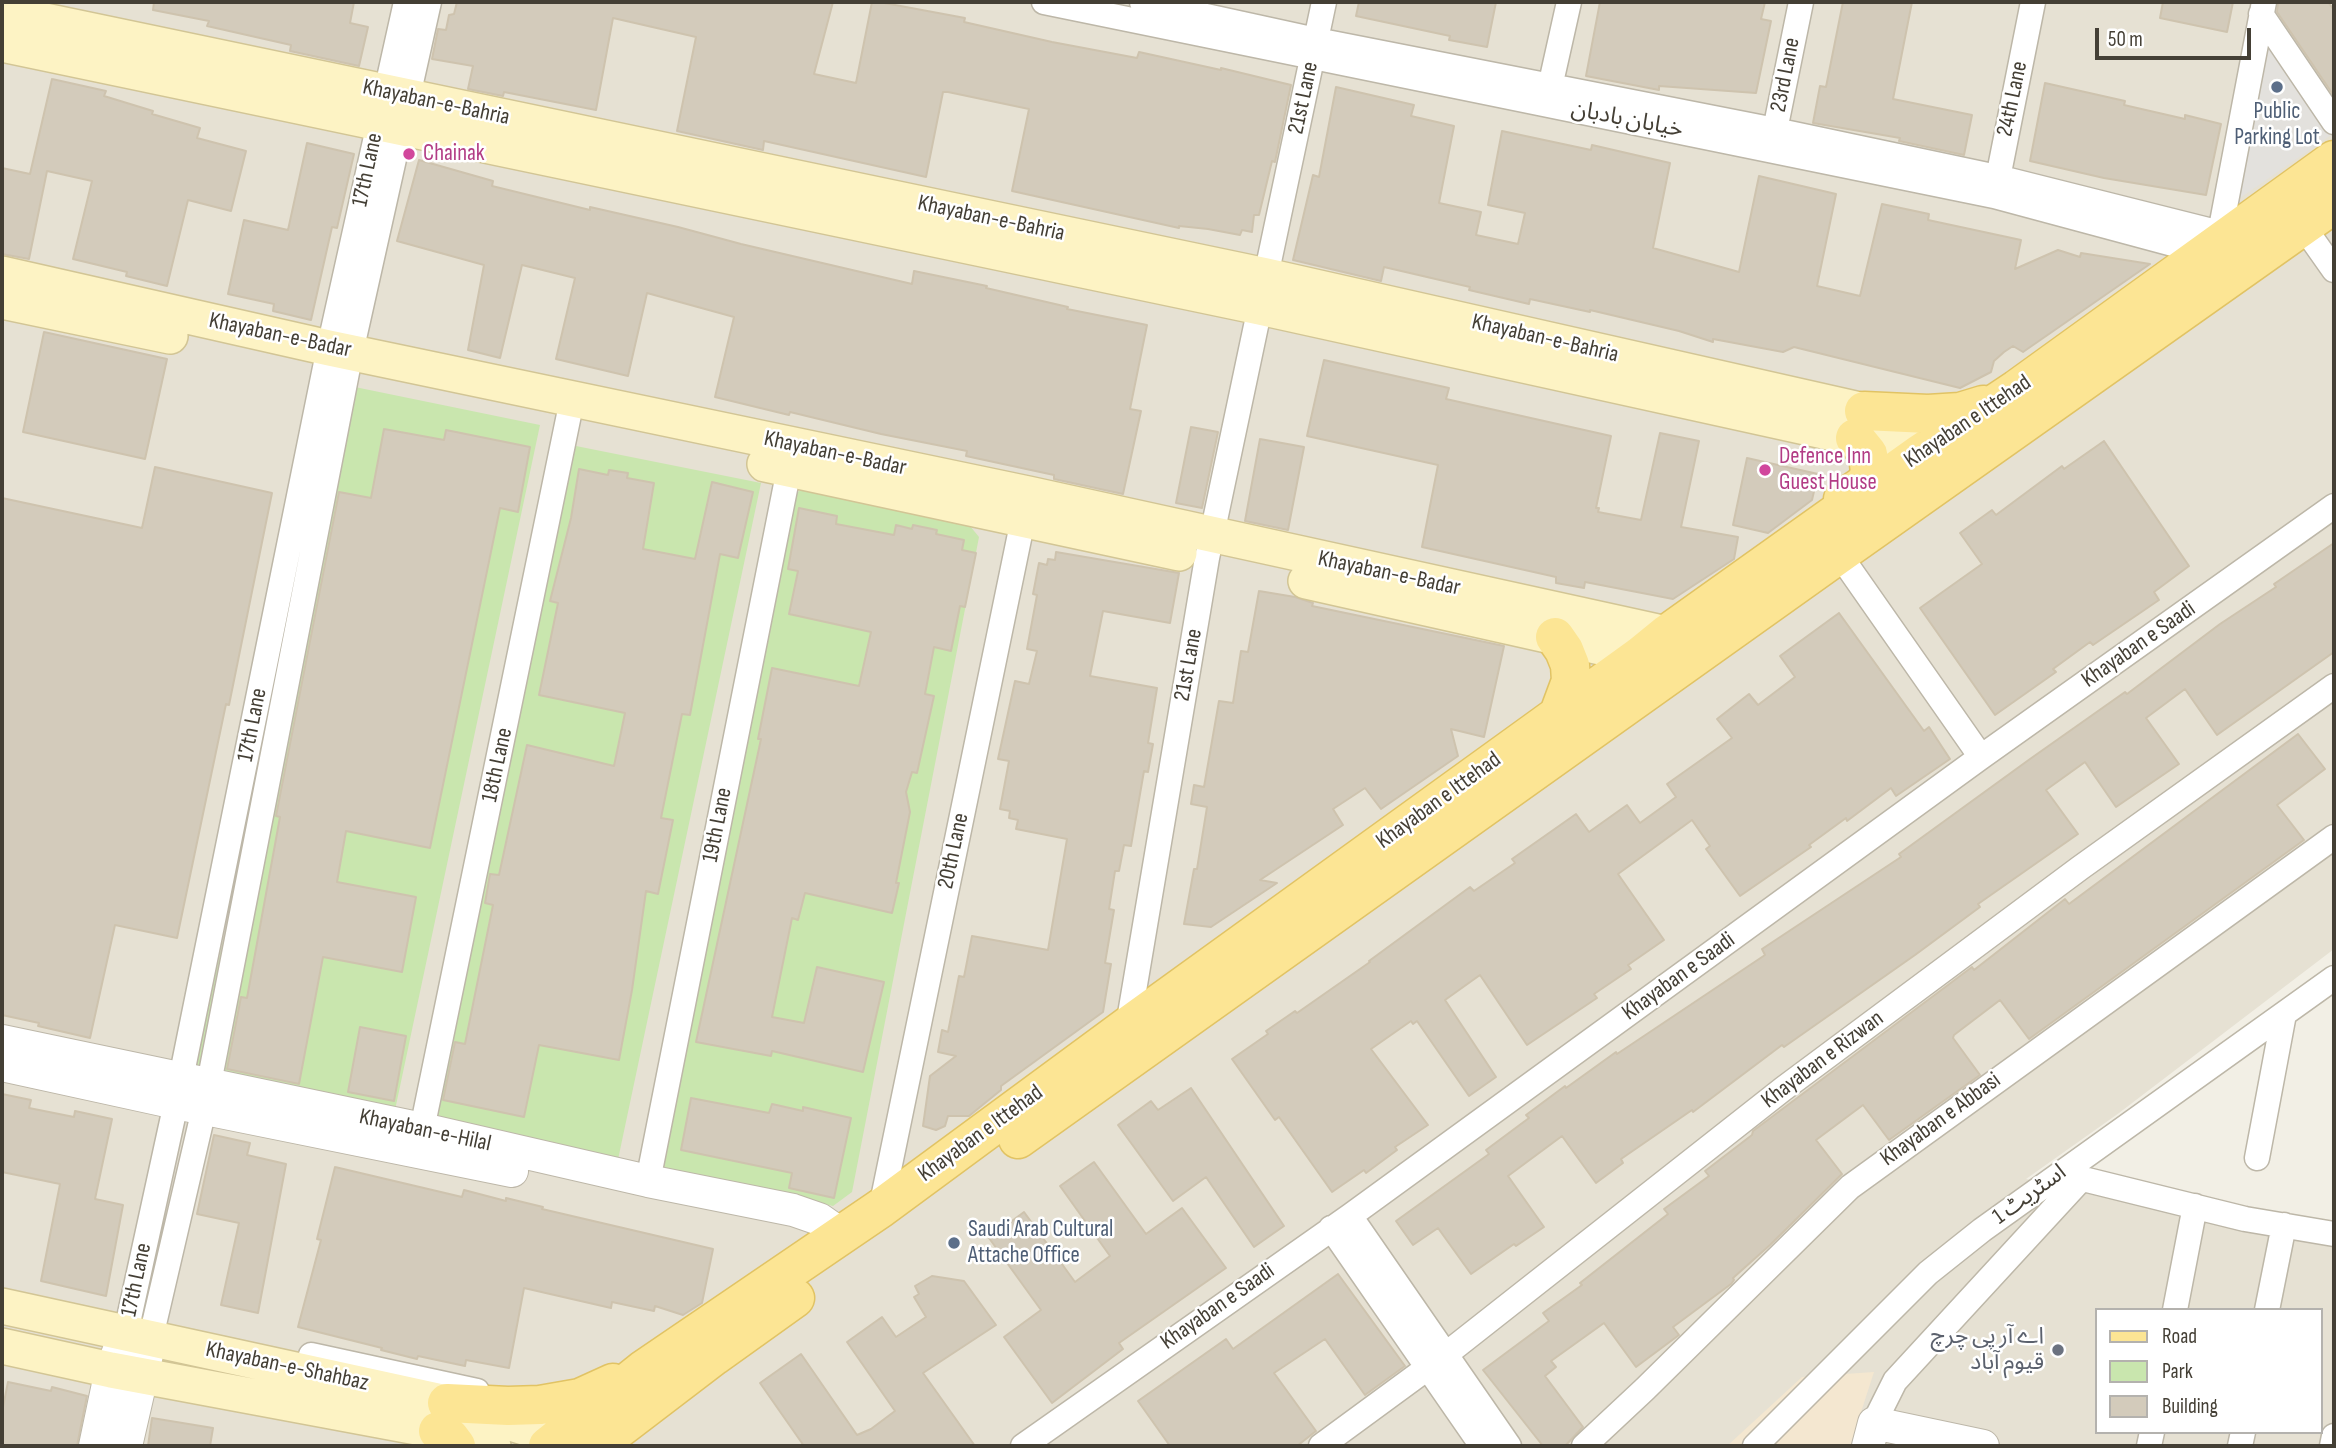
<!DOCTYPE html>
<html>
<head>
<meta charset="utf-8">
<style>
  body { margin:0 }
  #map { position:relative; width:2336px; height:1448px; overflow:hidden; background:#f2efe5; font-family:"Sofia Sans Condensed",sans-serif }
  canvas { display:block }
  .frame { position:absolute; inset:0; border:4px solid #443f35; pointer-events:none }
  .legend { position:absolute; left:2095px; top:1308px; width:228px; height:126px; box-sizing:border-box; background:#fff; border:2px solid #b4b2ae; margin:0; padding:9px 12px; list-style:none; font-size:21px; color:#443f35 }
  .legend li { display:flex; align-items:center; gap:14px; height:35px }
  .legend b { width:35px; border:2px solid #b4b2ae }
  .scale { position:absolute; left:2095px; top:28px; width:156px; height:32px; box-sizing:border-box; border:4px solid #443f35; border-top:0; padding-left:9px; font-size:21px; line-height:24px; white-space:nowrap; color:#443f35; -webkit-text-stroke:5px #fff; paint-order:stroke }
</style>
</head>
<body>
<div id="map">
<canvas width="2336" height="1448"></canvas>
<div class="frame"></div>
<ul class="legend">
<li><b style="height:9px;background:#fce594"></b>Road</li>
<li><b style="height:19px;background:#c9e6ae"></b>Park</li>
<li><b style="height:19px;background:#d3cbbb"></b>Building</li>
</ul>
<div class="scale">50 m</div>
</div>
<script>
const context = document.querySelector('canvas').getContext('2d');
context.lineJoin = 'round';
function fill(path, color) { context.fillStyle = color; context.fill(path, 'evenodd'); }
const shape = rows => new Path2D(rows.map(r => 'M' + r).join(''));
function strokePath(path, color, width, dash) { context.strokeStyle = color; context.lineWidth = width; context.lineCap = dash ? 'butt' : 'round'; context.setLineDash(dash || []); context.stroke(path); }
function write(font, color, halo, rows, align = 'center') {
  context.font = font + ' "Sofia Sans Condensed","Noto Sans Arabic",sans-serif'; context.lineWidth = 5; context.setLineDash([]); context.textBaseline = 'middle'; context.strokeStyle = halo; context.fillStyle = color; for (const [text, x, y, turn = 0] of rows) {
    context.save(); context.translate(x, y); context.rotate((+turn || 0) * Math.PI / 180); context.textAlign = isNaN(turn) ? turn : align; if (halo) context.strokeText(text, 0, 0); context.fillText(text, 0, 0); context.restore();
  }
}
fill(shape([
  [2,2,2334,2,2334,949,2119,1113,2026,1179,2334,1235,2334,1446,2,1446],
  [2096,1310,2320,1310,2320,1432,2096,1432]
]), '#e6e1d3');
fill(shape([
  [1874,1372,1850,1446,1727,1446,1802,1377]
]), '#f4e7d0');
fill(shape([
  [350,386,540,425,395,1110,194,1068],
  [571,445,761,483,616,1169,415,1126],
  [803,488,970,526,979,537,852,1192,833,1206,662,1167,792,497]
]), '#c9e6ae');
fill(shape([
  [2265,39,2331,135,2230,205]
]), '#e3e1dd');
const building = shape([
  [154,2,354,2,350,23,368,27,359,66,290,51,291,45,207,26,209,21,153,10,154,2],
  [457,2,833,2,814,74,856,83,872,2,879,2,965,18,964,22,1052,42,1137,58,1139,52,1221,70,1221,68,1291,85,1275,162,1272,161,1259,215,1254,215,1252,232,1242,230,1240,235,1208,229,1179,226,1179,228,1012,191,1029,109,948,92,943,92,926,177,764,141,763,150,677,131,696,37,613,18,596,110,504,92,503,96,468,89,473,66,432,59,438,29,446,30,449,15,454,14,457,2],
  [1359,2,1496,2,1487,47,1449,40,1450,36,1356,16,1359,2],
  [1600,2,1765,2,1761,19,1771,21,1756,93,1659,86,1659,90,1586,76,1600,2],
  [1843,2,1912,2,1893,99,1972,115,1964,155,1899,141,1900,138,1813,123,1820,86,1826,87,1843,2],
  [2163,2,2233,2,2227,32,2160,18,2163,2],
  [2278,2,2328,2,2334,10,2334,96,2277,12,2278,2],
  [52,79,106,91,104,96,153,111,152,114,200,128,197,138,246,151,231,211,188,200,167,286,126,276,127,272,73,259,92,181,47,171,29,259,2,254,2,168,30,174,52,79],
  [2045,83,2125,101,2124,105,2185,119,2185,115,2221,124,2206,195,2104,178,2030,161,2045,83],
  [1336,87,1414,105,1411,116,1454,126,1439,203,1481,212,1476,235,1518,244,1525,213,1488,205,1502,131,1591,150,1592,145,1670,163,1653,248,1739,272,1759,176,1836,194,1817,286,1860,296,1882,204,1929,214,1928,220,2021,240,2015,269,2058,250,2080,257,2081,253,2150,264,2023,352,2013,346,2004,352,1994,361,1991,372,1960,388,1794,347,1783,352,1713,339,1713,342,1679,331,1590,310,1590,312,1530,299,1529,304,1469,290,1470,287,1384,267,1381,281,1293,260,1313,175,1319,177,1336,87],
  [307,143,354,154,337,228,332,227,311,320,273,311,274,304,228,294,244,220,288,230,307,143],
  [419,160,493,181,492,186,590,210,590,207,678,227,741,244,912,284,914,271,987,286,986,288,1068,307,1067,309,1147,325,1130,409,1141,411,1123,494,1054,479,1054,475,966,456,967,451,881,434,790,412,789,415,715,397,734,317,647,293,628,376,556,359,575,278,522,265,500,358,468,350,484,265,397,241,419,160],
  [44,332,167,359,145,459,23,432,44,332],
  [1324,360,1449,388,1446,399,1611,436,1596,508,1599,508,1598,512,1641,520,1660,433,1699,441,1681,527,1738,537,1734,559,1673,599,1585,582,1584,588,1556,583,1556,577,1422,547,1438,465,1307,436,1324,360],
  [1191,427,1218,432,1202,508,1176,503,1191,427],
  [384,429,444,440,446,430,530,447,518,512,500,508,430,848,346,831,337,882,416,897,402,972,323,957,299,1084,227,1069,241,997,247,998,280,817,276,816,339,492,371,498,384,429],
  [1260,439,1304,447,1288,530,1245,521,1260,439],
  [2104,441,2189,566,2154,592,2159,600,2093,645,2090,642,2053,669,2056,672,1995,715,1920,608,1982,564,1960,533,1992,510,1996,515,2062,466,2064,469,2104,441],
  [1747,458,1818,474,1812,500,1768,533,1733,525,1747,458],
  [155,467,272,493,229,705,226,704,177,938,115,925,90,1038,38,1026,39,1023,2,1015,2,498,142,528,155,467],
  [579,469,608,475,609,470,628,473,627,478,654,483,643,549,695,559,712,482,753,492,738,558,720,554,690,715,682,714,661,818,673,820,658,894,646,891,632,990,619,1060,539,1045,524,1117,443,1100,455,1042,465,1044,493,905,485,903,490,874,499,875,527,745,614,766,625,713,539,695,558,603,550,601,571,518,579,469],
  [799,508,837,516,836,524,894,535,896,525,912,529,913,525,937,530,936,534,964,540,962,550,976,553,965,607,960,606,951,651,934,647,925,694,934,696,917,773,912,772,906,792,910,812,896,883,899,883,892,913,805,893,798,920,792,918,772,1017,804,1023,817,967,884,982,863,1072,772,1051,771,1056,696,1042,761,739,758,739,772,668,859,686,871,632,789,614,798,571,788,569,799,508],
  [2334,543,2334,652,2217,735,2185,689,2146,718,2179,764,2116,807,2085,762,2046,790,2078,834,1978,904,1980,907,1915,955,1784,1047,1782,1045,1693,1112,1692,1110,1621,1159,1623,1163,1596,1183,1562,1136,1508,1176,1544,1227,1516,1246,1514,1244,1471,1274,1438,1228,1413,1245,1396,1221,1489,1154,1486,1150,1529,1118,1526,1115,1565,1086,1566,1088,1616,1052,1617,1054,1765,955,1762,949,1901,857,1899,854,2030,759,2125,692,2127,694,2220,624,2276,587,2274,584,2334,543],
  [1056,552,1179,573,1170,623,1103,611,1090,676,1157,688,1148,743,1153,744,1148,772,1144,771,1131,846,1124,845,1119,871,1115,871,1109,909,1114,910,1105,963,1111,964,1103,1012,1001,1086,1001,1090,969,1116,948,1116,945,1126,936,1130,923,1126,930,1076,956,1056,938,1052,942,1030,948,1032,959,976,964,977,972,936,1048,950,1067,839,1016,829,1018,820,1009,818,1010,811,1000,809,1009,761,998,759,1015,681,1029,684,1037,651,1027,649,1037,595,1033,594,1039,563,1047,565,1048,559,1055,560,1056,552],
  [1259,591,1295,597,1313,603,1312,606,1504,646,1484,737,1451,729,1458,756,1381,809,1365,788,1333,809,1343,825,1260,880,1277,883,1211,927,1184,924,1194,869,1197,869,1207,807,1191,804,1194,785,1204,787,1219,701,1233,703,1241,651,1248,652,1259,591],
  [1839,613,1924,731,1929,727,1950,759,1896,796,1891,788,1847,821,1846,818,1809,845,1811,847,1740,896,1706,849,1710,846,1692,820,1618,874,1664,940,1628,965,1631,969,1594,994,1597,998,1527,1045,1480,975,1445,1000,1496,1077,1469,1096,1417,1021,1413,1024,1411,1021,1371,1049,1428,1125,1395,1147,1397,1150,1366,1173,1364,1170,1332,1192,1279,1117,1275,1120,1232,1059,1268,1034,1266,1031,1295,1011,1297,1013,1370,962,1369,961,1470,887,1474,891,1515,863,1512,859,1576,814,1589,832,1627,805,1640,823,1676,797,1667,784,1732,738,1717,719,1749,694,1758,705,1795,677,1780,656,1839,613],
  [2298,734,2325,769,2277,805,2304,840,2029,1039,2000,1000,1954,1035,1953,1038,1980,1075,1889,1140,1863,1105,1816,1140,1842,1174,1770,1245,1733,1278,1734,1280,1731,1284,1673,1327,1679,1335,1636,1367,1604,1323,1551,1361,1556,1367,1545,1376,1583,1427,1565,1446,1543,1446,1483,1370,1549,1321,1543,1313,1582,1285,1580,1283,1668,1214,1664,1209,1709,1176,1705,1171,1752,1135,1753,1131,1972,967,1974,970,2065,899,2069,904,2298,734],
  [360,1027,406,1036,394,1101,348,1092,360,1027],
  [1191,1088,1284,1226,1254,1247,1206,1177,1173,1201,1118,1125,1151,1101,1158,1110,1191,1088],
  [2,1094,31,1100,29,1108,74,1117,75,1111,112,1119,95,1199,123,1205,106,1296,41,1281,60,1184,2,1172,2,1094],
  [691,1098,769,1113,772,1104,803,1111,803,1107,851,1118,834,1198,789,1188,792,1173,681,1150,691,1098],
  [214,1135,250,1143,247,1155,286,1164,258,1313,221,1305,239,1223,197,1214,214,1135],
  [1094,1162,1146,1234,1182,1208,1226,1268,1119,1343,1123,1349,1052,1403,1004,1337,1041,1310,989,1238,1024,1212,1075,1282,1110,1256,1060,1186,1094,1162],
  [335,1167,462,1197,464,1190,506,1201,506,1198,543,1207,542,1209,713,1249,702,1303,683,1315,655,1306,654,1311,612,1302,611,1308,524,1288,509,1368,466,1360,465,1366,418,1356,417,1359,381,1350,382,1348,298,1327,321,1240,317,1239,335,1167],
  [1338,1274,1405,1366,1365,1395,1325,1339,1274,1373,1316,1431,1297,1446,1170,1446,1138,1401,1226,1339,1233,1349,1338,1274],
  [932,1276,964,1281,996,1325,923,1373,975,1446,804,1446,760,1383,801,1354,857,1435,871,1429,895,1411,847,1342,882,1317,896,1337,926,1317,914,1297,919,1294,915,1286,932,1276],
  [8,1382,51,1391,52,1387,87,1396,77,1446,2,1446,2,1412,8,1382],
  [152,1418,213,1428,210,1446,148,1446,152,1418]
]);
fill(building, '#d3cbbb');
strokePath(building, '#cec3ae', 2);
const minor = shape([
  [1044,2,1994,196,2206,253],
  [1142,2,1316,40,1775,130,1997,177,2220,233,2228,238],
  [2261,14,2334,122],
  [1550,87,1569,2],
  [1772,145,1801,2],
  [1995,193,2033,2],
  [2303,226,2334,270],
  [2220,233,2264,2],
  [1266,276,1324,2],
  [1839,554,1981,757],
  [1128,1026,1207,558,1260,307],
  [422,1129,572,400],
  [2257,1158,2284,1014],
  [2067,1175,2245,1219,2334,1234],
  [648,1181,789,469],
  [881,1208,1026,505],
  [1350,1216,1509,1446],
  [1331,1228,1482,1446],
  [2175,1310,2195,1206],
  [2267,1310,2284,1225],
  [126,1332,176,1103,329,348,406,2],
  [151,1337,204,1109,351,352,429,2],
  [311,1355,477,1391],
  [1874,1423,1895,1381,2082,1178],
  [1023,1446,1350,1216,1981,757,2334,506],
  [1321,1446,1445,1355,1783,1089,2080,868,2334,686],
  [1584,1446,1645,1389,1850,1187,2334,837],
  [1755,1446,1928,1273,1982,1230,2334,978],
  [2149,1446,2152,1432],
  [2240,1446,2243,1432],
  [2332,1446,2334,1436]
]);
const tertiary = shape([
  [2,1041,422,1129,648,1181,793,1210,819,1219,842,1235],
  [2,1065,176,1103,512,1171],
  [95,1446,111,1370,126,1332],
  [126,1446,151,1337],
  [1868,1446,1874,1423,1983,1446]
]);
const secondary = shape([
  [2,12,1266,276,1891,417],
  [2,44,1260,307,1855,438,1899,444,1919,451,1936,473],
  [2,274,329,348,1028,494,1667,634],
  [2,301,170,336],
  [765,464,1179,553],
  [1306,581,1640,656],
  [2,1306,447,1403,559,1438,564,1446],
  [2,1346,111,1370,438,1431,493,1446]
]);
const primary = shape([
  [1864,411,1928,414,1960,412,1983,405],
  [1843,499,1865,484,1870,473,1868,454,1855,438],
  [1555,637,1564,650,1570,665,1571,681,1558,716],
  [1018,1139,1839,554,2334,204],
  [447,1403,508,1406,540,1405,580,1398,613,1383],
  [438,1431,450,1438,456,1446],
  [548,1446,643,1370,881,1208,1128,1026,1640,656,1667,634,1921,453,2017,389,2334,160],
  [596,1446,714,1356,795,1298]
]);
strokePath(minor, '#bdb7a8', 27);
strokePath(tertiary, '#bdb7a8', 34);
strokePath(secondary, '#d2c595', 38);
strokePath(primary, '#e1c364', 41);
strokePath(minor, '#fff', 24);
strokePath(tertiary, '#fff', 32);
strokePath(secondary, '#fdf3c4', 35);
strokePath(primary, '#fce594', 38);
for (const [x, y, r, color] of [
  [2277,87,7,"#5c6f8a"],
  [409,154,7,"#d1479c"],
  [1765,470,7,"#d1479c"],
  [954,1243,7,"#5c6f8a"],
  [2058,1350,7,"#6b7280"]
]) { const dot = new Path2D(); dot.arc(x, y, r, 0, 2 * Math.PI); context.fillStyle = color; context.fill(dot); strokePath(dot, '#fff', 2.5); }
write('23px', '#443f35', '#fff', [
  ["23rd Lane",1786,75,-79],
  ["21st Lane",1304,98,-78],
  ["24th Lane",2013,99,-78],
  ["Khayaban-e-Bahria",436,103,12],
  ["خیابان بادبان",1627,120,11],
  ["17th Lane",368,170,-78],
  ["Khayaban-e-Bahria",991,219,12],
  ["Khayaban-e-Badar",280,336,12],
  ["Khayaban-e-Bahria",1545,339,13],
  ["Khayaban e Ittehad",1968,422,-34],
  ["Khayaban-e-Badar",835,454,12],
  ["Khayaban-e-Badar",1389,574,12],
  ["Khayaban e Saadi",2139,645,-35],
  ["21st Lane",1189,665,-80],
  ["17th Lane",253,725,-79],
  ["18th Lane",498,765,-78],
  ["Khayaban e Ittehad",1439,801,-36],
  ["19th Lane",718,825,-79],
  ["20th Lane",954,851,-78],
  ["Khayaban e Saadi",1679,977,-36],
  ["Khayaban e Rizwan",1823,1060,-37],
  ["Khayaban e Abbasi",1941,1120,-36],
  ["Khayaban-e-Hilal",425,1131,12],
  ["Khayaban e Ittehad",981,1134,-36],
  ["اسٹریٹ 1",2030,1195,-36],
  ["17th Lane",137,1280,-78],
  ["Khayaban e Saadi",1218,1307,-35],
  ["Khayaban-e-Shahbaz",287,1367,12]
]);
write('23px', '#4e5e75', '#fff', [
  ["Public",2277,112],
  ["Parking Lot",2277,138],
  ["Saudi Arab Cultural",968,1230,"left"],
  ["Attache Office",968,1256,"left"]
]);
write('23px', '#b23c85', '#fff', [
  ["Chainak",423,154],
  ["Defence Inn",1779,457],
  ["Guest House",1779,483]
], 'left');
write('23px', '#5b616d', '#fff', [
  ["اے آر پی چرچ",2044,1337],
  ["قیوم آباد",2044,1363]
], 'right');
</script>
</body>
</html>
